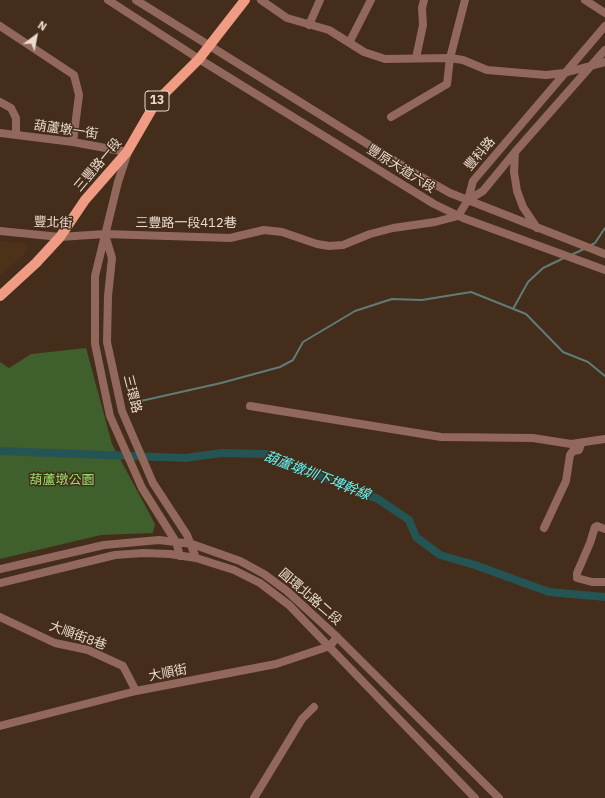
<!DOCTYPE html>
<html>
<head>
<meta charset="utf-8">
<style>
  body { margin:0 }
  #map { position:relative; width:605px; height:798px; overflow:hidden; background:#442d1a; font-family:"IBM Plex Sans",sans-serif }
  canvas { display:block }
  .north { position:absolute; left:16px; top:16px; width:40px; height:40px; -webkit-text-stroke:3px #442d1a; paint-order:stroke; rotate:32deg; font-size:11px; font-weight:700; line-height:16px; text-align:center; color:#eadbcf }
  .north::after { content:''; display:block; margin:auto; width:14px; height:18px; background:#eadbcf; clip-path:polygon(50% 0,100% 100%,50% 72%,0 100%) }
</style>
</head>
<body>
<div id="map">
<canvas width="605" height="798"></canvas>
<div class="north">N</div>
</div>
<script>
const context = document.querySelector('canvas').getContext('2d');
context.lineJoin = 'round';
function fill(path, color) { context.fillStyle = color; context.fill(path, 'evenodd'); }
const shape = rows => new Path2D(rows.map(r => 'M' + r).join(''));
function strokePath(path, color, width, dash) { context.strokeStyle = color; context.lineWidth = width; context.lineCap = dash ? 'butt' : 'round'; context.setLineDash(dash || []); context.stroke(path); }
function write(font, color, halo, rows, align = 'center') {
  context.font = font + ' "IBM Plex Sans","Noto Sans TC",sans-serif'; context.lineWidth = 3; context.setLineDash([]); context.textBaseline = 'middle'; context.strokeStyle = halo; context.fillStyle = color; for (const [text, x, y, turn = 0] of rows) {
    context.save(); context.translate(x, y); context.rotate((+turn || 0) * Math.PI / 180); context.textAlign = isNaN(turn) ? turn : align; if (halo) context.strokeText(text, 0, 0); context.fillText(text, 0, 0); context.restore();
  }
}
fill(shape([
  [0,241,24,243,28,249,24,255,0,276]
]), '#4e3119');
fill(shape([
  [86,348,112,444,155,524,153,533,101,535,0,559,0,362,9,368,31,354]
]), '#3f5f2c');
strokePath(shape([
  [591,245,595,243,605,228],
  [571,255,584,249],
  [513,309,528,282,543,268,564,258],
  [132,403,221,383,280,367,293,360,303,342,355,311,392,299,422,300,471,292,526,314,563,352,588,362,605,376]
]), '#607c79', 2);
strokePath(shape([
  [0,451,185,458,222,453,267,454,378,499,409,520,416,537,440,555,475,565,549,592,605,597]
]), '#255454', 8);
strokePath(shape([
  [585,0,605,13],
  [309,25,320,0],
  [0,26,74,75,79,95,73,142],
  [350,41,371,0],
  [416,58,423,25,422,8,424,0],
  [0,102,11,108,16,118,16,135],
  [391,117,447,84,450,58,465,0],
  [0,133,73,142,127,152],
  [0,231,60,237,105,234,230,238,264,230,282,232,317,244,329,246,343,245,370,234,393,228,435,222,458,216,468,200],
  [250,406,441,437,533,438,571,444,605,439],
  [544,528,566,481,570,455,573,451,579,450,581,444],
  [605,529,597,526,595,527,590,543,577,573,577,578,592,582,605,582],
  [0,617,55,643,88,650,123,666,136,691],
  [0,726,136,691,276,664,330,646,337,637],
  [254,798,302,719,314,707]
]), '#92685c', 8);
strokePath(shape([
  [108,0,199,59,434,204,463,218,605,270],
  [136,0,411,171,450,193,605,254],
  [261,0,287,18,329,30,364,52,385,59,450,58,463,60,487,70,546,75,564,73,605,62],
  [515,152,514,172,517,191,523,207,537,228],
  [127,155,118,182,95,276,95,344,110,416,142,488,176,542,180,556],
  [468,200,473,181,605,26],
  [468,200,483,191,515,152,605,50],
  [105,235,112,258,108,296,107,342,122,411,153,483,187,535,196,558],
  [0,569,104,545,159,540,192,544,240,561,264,574,287,591,337,637,499,798],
  [0,583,115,555,143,553,170,554,196,558,234,570,260,583,289,605,475,798]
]), '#92685c', 8);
strokePath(shape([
  [0,296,36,263,60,237,85,200,127,152,156,102,199,59,245,0]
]), '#f09b83', 10);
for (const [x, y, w] of [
  [157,101,24]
]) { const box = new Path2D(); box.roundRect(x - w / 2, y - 10, w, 20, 3); context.fillStyle = '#442d1a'; context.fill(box); strokePath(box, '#eadbcf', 1); }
write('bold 12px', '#eadbcf', null, [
  ["13",157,101]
]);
write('13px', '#eadbcf', '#442d1a', [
  ["葫蘆墩一街",66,130,8],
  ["豐科路",480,154,-50],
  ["三豐路一段",98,165,-50],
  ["豐原大道六段",401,169,32],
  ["豐北街",53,223,2],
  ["三豐路一段412巷",186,223],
  ["三環路",132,394,76],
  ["圓環北路二段",310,597,41],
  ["大順街8巷",78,636,20],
  ["大順街",168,673,-11]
]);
write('13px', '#97dc70', '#442d1a', [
  ["葫蘆墩公園",62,480]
]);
write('italic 14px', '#61f6f7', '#442d1a', [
  ["葫蘆墩圳下埤幹線",317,476,21]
]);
</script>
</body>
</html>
